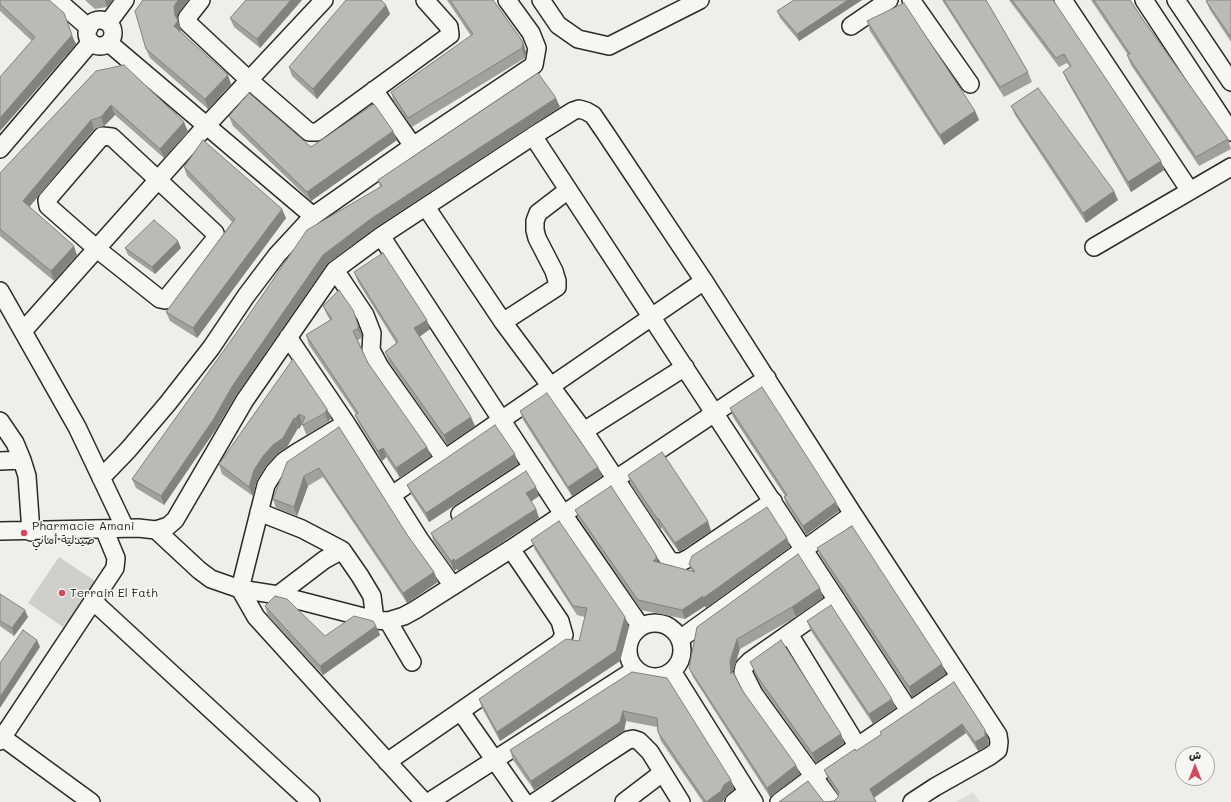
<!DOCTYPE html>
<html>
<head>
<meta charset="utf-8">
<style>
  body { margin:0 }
  #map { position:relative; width:1231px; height:802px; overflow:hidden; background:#eeeeea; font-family:Mali,"Playpen Sans Arabic",sans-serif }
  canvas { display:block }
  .north { position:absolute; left:1175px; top:746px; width:40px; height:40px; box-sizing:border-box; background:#f6f6f2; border:1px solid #a5a5a2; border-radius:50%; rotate:0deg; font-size:11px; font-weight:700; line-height:16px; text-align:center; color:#2b2b2b }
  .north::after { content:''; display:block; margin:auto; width:14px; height:18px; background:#d1495b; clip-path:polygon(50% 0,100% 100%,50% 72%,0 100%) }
</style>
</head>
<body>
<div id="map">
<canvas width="1231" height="802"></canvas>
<div class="north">ش</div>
</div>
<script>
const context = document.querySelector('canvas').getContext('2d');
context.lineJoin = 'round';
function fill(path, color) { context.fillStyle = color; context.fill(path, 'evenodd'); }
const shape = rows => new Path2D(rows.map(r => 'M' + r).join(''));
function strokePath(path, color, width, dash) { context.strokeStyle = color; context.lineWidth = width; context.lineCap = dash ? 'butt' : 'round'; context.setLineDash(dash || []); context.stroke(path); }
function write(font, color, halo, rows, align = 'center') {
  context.font = font + ' Mali,"Playpen Sans Arabic",sans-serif'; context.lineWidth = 3; context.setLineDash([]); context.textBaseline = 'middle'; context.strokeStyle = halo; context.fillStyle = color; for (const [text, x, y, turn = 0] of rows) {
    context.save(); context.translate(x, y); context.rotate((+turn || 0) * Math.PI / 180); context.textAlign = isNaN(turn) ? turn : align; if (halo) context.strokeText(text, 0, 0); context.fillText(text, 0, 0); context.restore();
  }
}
fill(shape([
  [973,792,980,802,956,802]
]), '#dededb');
fill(shape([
  [59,557,98,583,63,627,28,603]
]), '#cececa');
const minor = shape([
  [57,0,89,28],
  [201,0,187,18,188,23,249,80,309,132,317,132,450,35,449,27,425,0],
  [541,0,558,25,578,39,609,46,700,0],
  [911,0,970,84],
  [1063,0,1190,191],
  [1144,0,1231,132],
  [1176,0,1231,82],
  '87 33a13 13 0 1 1 26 0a13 13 0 1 1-26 0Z',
  [108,23,125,0],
  [851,26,889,0],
  [109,43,313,216],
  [374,90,413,146],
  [102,136,112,137,215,233,216,238,165,300,160,299,97,249,48,206,47,200,102,136],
  [533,136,910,712],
  [0,149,91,42],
  [426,207,503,322,584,431,669,560,674,562,681,562,689,558,773,501],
  [381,236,563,514,641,627],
  [1094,247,1231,167],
  [335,270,365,315,372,333,371,350,380,367,445,459],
  [0,291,77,427,125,528],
  [503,322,557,287,557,281,554,271,537,238,535,230,535,221,538,213,568,190],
  [23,331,206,126,324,0],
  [288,337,346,423,420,540,453,586],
  [0,421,15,443,22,460,27,476,31,532],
  [346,423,296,453,284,461,274,472,266,485,240,589,256,617,424,802],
  [584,431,685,367],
  [0,461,22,460],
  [101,478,128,450,168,403,211,348,246,296,277,255,313,216,413,146,534,65,537,48,531,33,507,0],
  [392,495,704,281],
  [259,512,302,529,342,550],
  [460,514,532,467],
  [156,530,199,570,211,579,240,589,278,595,375,620,388,621,404,616,415,610,511,549,767,378],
  [0,531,138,528,156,530,168,526,175,520,245,400,335,270,381,236,533,136,573,111,579,109,586,111,593,115,604,131,704,281,853,514,998,735,999,742,998,750,990,756,935,787,912,802],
  [278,595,324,560,342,550,360,576,372,596,375,620],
  [93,601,311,802],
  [388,621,412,662],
  '628 650a27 27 0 1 1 54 0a27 27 0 1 1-54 0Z',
  [789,634,858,747],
  [680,639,853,514],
  [672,671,754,802],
  [461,712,524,802],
  [2,737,91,802],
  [0,741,115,568,116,558,104,529],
  [387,762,559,643,564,635,560,621,511,549],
  [429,802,636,669],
  [535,802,605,755,628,740,633,739,639,741,650,752,681,802],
  [624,802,662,773],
  [734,802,747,792],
  [779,802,814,776,959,677],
  [832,802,754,694,743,672,744,667,750,661,837,600]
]);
strokePath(minor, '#2b2b2b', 20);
strokePath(minor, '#f6f6f2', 17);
fill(shape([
  [0,0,76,44,0,131,0,77,32,41,0,11],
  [85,0,113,0,107,7,95,9],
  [246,0,302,0,260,48,234,27,230,18],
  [447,0,493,0,523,42,526,52,525,58,412,127,394,102,391,92,471,36],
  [794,0,862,0,799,41,780,18,777,11],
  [942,0,986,0,1028,72,1032,82,1004,97],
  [1009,0,1053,0,1161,161,1164,170,1131,192,1067,81,1063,72,1070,67,1067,63,1059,67],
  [1091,0,1130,0,1144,21,1228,139,1231,149,1199,166,1131,65,1127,55,1128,55],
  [1231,0,1231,42,1210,10,1206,1],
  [386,5,390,14,317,99,292,76,289,67],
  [177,15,178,21,181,30,180,32,231,84,208,109,150,58,146,49],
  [867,21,975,111,979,120,944,145,870,31],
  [96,71,184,122,188,132,164,158,115,115,104,126,94,129,29,207,77,255,54,281,0,236,0,173],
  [1011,106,1118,200,1086,223,1015,115],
  [560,107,375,228,327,264,237,394,216,429,164,505,136,488,132,479,380,187,378,180],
  [229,116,311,147,397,140,311,201,233,126],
  [184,167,286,218,197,338,170,321,166,312,232,222,187,176],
  [125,248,181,248,155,274,128,255],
  [354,272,430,329,420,336,475,426,447,445,389,362,385,352,396,343,358,282],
  [323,306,358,325,362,335,362,338,358,340,368,363,431,456,400,478,386,457,382,461,359,424,355,415,356,414,309,345,306,335,330,320,327,315],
  [293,359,327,409,331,418,328,422,307,435,306,434,302,424,299,429,298,428,287,447,277,454,267,465,257,480,253,496,222,474,219,464],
  [730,408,836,502,839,511,806,535,787,506,784,497,785,496,733,417],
  [520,411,598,467,602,476,572,496,523,420],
  [339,427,408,536,434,572,438,582,407,603,323,477,308,486,297,516,276,508,273,499],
  [518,464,429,522,411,494,407,485],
  [628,475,711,531,679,552,661,527,661,530,631,485],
  [539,496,531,501,536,509,539,518,458,571,457,569,454,571,434,543,431,533],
  [575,510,659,562,692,572,689,564,787,538,790,547,706,608,705,606,685,619,641,610,579,519],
  [531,540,625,617,629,627,620,661,500,741,482,708,479,699,579,641,585,617,577,615,535,550],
  [817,548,946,674,912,697,821,558],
  [820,588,823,598,796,617,740,649,733,671,733,672,742,690,800,774,770,797,693,677,689,668],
  [0,594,28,617,14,636,0,626],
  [265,606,325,636,376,626,380,635,323,675,268,616],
  [807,621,896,708,873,724,811,631],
  [750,662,841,734,844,743,816,763,763,689,754,671],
  [632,672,731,780,734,789,728,794,724,800,722,802,703,802,661,741,658,732,657,727,626,721,624,731,534,790,513,760,510,750],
  [954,682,985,730,988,739,989,745,978,751,966,733,874,798,876,802,779,802,808,781,824,802,834,801,838,797,838,795,828,779,824,770,855,749,856,751,881,734,880,732]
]), '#a0a09d');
fill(shape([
  [105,0,113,0,107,7],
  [178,0,189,0,177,15,178,21,181,30,177,36,174,26,174,6],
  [291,0,302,0,260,48,257,39],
  [848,0,862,0,799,41,797,34],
  [386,5,390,14,317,99,313,89],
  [72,35,76,44,0,131,0,118],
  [523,42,526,52,525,58,522,48],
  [228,75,231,84,208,109,205,99],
  [556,98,560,107,375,228,327,264,237,394,216,429,164,505,161,496,233,385,323,255,372,218],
  [111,105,115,115,104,126,101,117],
  [975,111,979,120,944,145,940,135],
  [91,120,94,129,26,211,23,201],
  [184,122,188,132,164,158,160,149],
  [393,131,397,140,311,201,307,192],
  [1161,161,1164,170,1131,192,1128,182],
  [1114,191,1118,200,1086,223,1083,213],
  [282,209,286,218,197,338,193,328],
  [178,241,181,248,155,274,152,267],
  [74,246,77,255,54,281,51,271],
  [427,320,430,329,418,338,414,328],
  [358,325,362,335,362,338,358,329],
  [327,409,331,418,328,422,325,413],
  [299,414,302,424,299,429,295,419],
  [471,417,475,426,447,445,444,435],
  [294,418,298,428,287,447,277,454,267,465,257,480,253,496,249,487,254,470,263,456],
  [427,447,431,456,400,478,396,468],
  [383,448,386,457,382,461,378,451],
  [515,454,518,464,429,522,426,513],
  [598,467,602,476,572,496,568,487],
  [304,476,308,486,297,516,294,507],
  [536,487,539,496,529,503,526,493],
  [836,502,839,511,806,535,803,526],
  [536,509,539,518,458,571,455,561],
  [658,518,661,527,661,530,658,520],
  [708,521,711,531,679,552,675,543],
  [787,538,790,547,706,608,705,606,685,619,682,610],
  [656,555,660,564,653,561],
  [454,559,457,569,454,571,451,561],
  [434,572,438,582,407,603,403,593],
  [820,588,823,598,796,617,792,607],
  [25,610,28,617,14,636,12,628],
  [625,617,629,627,620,661,500,741,497,732],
  [376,626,380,635,323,675,320,666],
  [737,639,740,649,733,671,734,683,731,674,730,661],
  [37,640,40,647,0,708,0,697],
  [942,664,946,674,912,697,909,687],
  [892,699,896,708,873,724,869,714],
  [623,711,626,721,624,731,534,790,531,781],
  [962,724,966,733,873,798,870,789],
  [985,730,988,739,989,745,978,751,975,742],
  [841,734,844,743,816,763,812,753],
  [796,765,800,774,770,797,767,788],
  [731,780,734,789,728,794,724,800,722,802,706,802,724,785]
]), '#828280');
const building = shape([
  [0,0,49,0,64,13,72,35,0,118,0,77,35,37,0,4,0,0],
  [143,0,178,0,174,6,175,15,178,21,174,26,228,75,205,99,146,49,135,11,143,0],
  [246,0,291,0,257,39,230,18,246,0],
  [346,0,381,0,386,5,313,89,289,67,346,0],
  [450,0,493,0,523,42,522,48,408,118,391,92,473,34,450,0],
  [794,0,848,0,797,34,777,11,794,0],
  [944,0,986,0,1028,72,1000,87,944,0],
  [1012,0,1053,0,1161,161,1128,182,1063,72,1071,66,1064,54,1056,58,1012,0],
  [1094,0,1130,0,1144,21,1228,139,1196,157,1127,55,1130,54,1094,0],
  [1208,0,1231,0,1231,37,1206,1,1208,0],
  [904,3,975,111,940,135,867,21,904,3],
  [124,65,184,122,160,149,111,105,101,117,91,120,23,201,74,246,51,271,0,229,0,173,96,71,124,65],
  [538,73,556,98,372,218,323,255,233,385,213,420,161,496,132,479,242,325,307,230,382,186,378,180,538,73],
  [1038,88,1114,191,1083,213,1011,106,1038,88],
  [249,93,311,147,374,104,393,131,307,192,229,116,249,93],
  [203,140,282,209,193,328,166,312,235,219,184,167,203,140],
  [154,220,178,241,152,267,125,248,154,220],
  [383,253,427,320,414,328,471,417,444,435,385,352,398,342,354,272,383,253],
  [339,290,353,310,358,325,358,329,353,331,368,363,427,447,396,468,383,448,378,451,355,415,358,413,306,335,332,319,323,306,339,290],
  [293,359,327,409,325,413,303,425,302,424,305,417,299,414,295,419,294,418,283,438,273,445,263,456,254,470,249,487,219,464,293,359],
  [762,387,836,502,803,526,784,497,787,495,730,408,762,387],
  [547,393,598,467,568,487,520,411,547,393],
  [495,425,515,454,426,513,407,485,495,425],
  [339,427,408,536,434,572,403,593,319,468,304,476,294,507,273,499,287,462,339,427],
  [662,452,708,521,675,543,658,518,658,520,628,475,662,452],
  [526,471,536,487,526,493,536,509,455,561,454,559,451,561,431,533,526,471],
  [611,486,656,555,656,559,653,561,695,572,689,564,692,556,767,507,787,538,702,599,703,596,682,610,638,600,575,510,611,486],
  [559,521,625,617,616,651,497,732,479,699,566,639,579,641,587,608,573,606,531,540,559,521],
  [852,526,942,664,909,687,817,548,852,526],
  [798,554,820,588,792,607,737,639,730,661,731,674,733,672,742,690,796,765,767,788,689,668,697,627,798,554],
  [0,594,25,610,12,628,0,621,0,594],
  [275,596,287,599,325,636,354,616,373,621,376,626,320,666,265,606,275,596],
  [831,605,892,699,869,714,807,621,831,605],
  [23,630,37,640,0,697,0,663,23,630],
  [781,640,841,734,812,753,759,679,750,662,781,640],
  [632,672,667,678,731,780,724,785,721,791,706,802,658,732,657,718,623,711,620,722,531,781,510,750,632,672],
  [954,682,985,730,985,736,975,742,962,724,870,789,876,802,779,802,808,781,824,802,834,801,838,797,839,792,824,770,855,749,856,751,882,734,880,732,954,682]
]);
fill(building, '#babab7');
strokePath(building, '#828280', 1);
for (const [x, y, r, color] of [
  [24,533,4,"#d1495b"],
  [62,593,4,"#d1495b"]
]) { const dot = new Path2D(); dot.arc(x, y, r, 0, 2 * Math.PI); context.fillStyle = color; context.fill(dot); strokePath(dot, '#f6f6f2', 1.5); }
write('12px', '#2b2b2b', '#f6f6f2', [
  ["Pharmacie Amani",32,526],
  ["صيدلية أماني",32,540],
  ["Terrain El Fath",70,593]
], 'left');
</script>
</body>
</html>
